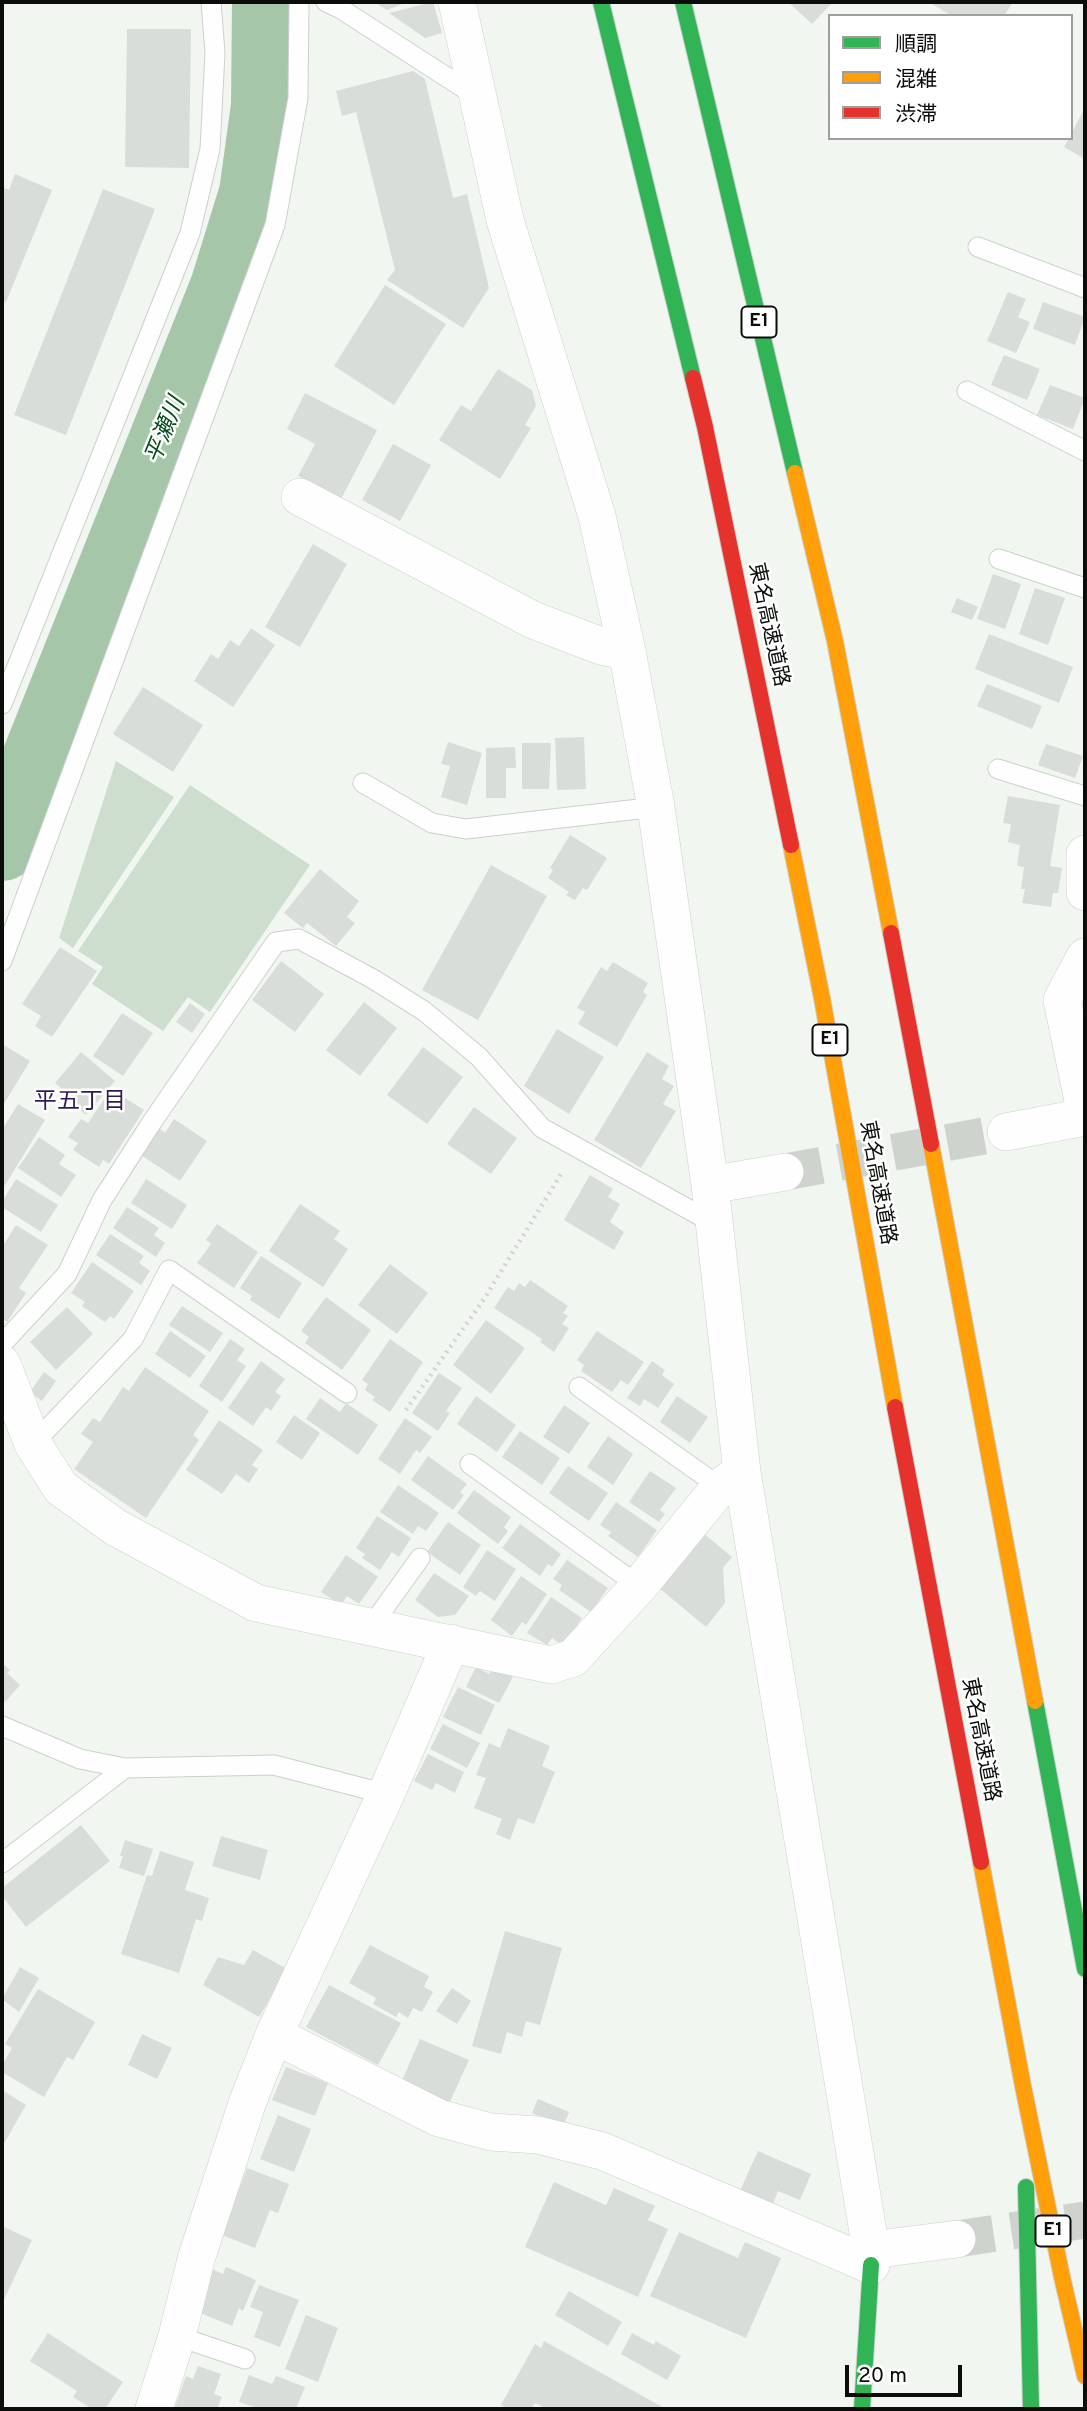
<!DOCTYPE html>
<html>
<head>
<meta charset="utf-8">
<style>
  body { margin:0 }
  #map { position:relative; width:1087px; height:2411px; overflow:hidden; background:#f1f6f1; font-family:Overpass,"Noto Sans JP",sans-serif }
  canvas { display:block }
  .frame { position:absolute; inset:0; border:4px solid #0a0d0a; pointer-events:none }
  .legend { position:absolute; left:828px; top:14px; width:245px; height:126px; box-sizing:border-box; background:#fff; border:2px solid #9d9e9d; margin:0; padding:9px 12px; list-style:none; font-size:21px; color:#0a0d0a }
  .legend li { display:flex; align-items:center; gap:14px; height:35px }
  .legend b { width:35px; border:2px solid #9d9e9d }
  .scale { position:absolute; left:845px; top:2365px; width:117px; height:32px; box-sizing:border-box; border:4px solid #0a0d0a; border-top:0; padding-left:9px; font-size:21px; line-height:24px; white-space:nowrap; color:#0a0d0a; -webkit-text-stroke:5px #fff; paint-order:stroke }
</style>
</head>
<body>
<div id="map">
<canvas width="1087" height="2411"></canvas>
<div class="frame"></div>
<ul class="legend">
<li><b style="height:9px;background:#30b455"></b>順調</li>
<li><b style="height:9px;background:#ff9f0a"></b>混雑</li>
<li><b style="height:9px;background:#e5322d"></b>渋滞</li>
</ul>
<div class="scale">20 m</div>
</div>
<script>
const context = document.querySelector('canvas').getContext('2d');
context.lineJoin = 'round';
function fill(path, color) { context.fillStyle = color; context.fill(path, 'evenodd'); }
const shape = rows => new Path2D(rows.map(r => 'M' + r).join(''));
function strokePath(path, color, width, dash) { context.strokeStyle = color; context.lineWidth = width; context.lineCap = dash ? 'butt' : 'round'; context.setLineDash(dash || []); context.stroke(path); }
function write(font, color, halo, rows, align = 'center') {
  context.font = font + ' Overpass,"Noto Sans JP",sans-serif'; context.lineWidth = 5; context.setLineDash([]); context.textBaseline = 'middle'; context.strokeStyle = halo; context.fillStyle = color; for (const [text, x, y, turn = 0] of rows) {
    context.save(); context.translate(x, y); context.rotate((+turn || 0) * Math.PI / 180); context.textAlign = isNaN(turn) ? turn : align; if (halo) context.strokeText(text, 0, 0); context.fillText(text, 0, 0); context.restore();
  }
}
fill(shape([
  [116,761,174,797,73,948,59,938],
  [190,785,310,865,210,1012,188,997,163,1031,92,984,103,967,78,951]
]), '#cddece');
strokePath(shape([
  [2,846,225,287,254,193,266,106,267,2]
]), '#a5c6a9', 70);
fill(shape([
  [374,2,407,2,387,10],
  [433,2,442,33,425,38,389,13],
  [788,2,833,2,812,24],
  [929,2,1013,2,1004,16,952,16],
  [127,29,191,29,189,168,125,167],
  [413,71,425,79,453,198,467,194,489,288,463,328,387,280,395,270,356,112,342,116,336,91],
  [1085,108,1085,159,1064,147,1069,138,1071,138,1071,134],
  [15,174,52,190,6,302,2,301,2,187,9,190],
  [103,189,155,209,66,435,14,415],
  [385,285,446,324,394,405,334,366],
  [1008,292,1026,299,1018,317,1030,322,1016,353,987,341],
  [1043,302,1085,317,1075,345,1033,329],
  [1004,355,1040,369,1027,400,991,385],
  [498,369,532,390,536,406,525,425,531,428,500,479,439,440,461,405,471,411],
  [1050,385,1085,398,1073,429,1037,415],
  [305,393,377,430,341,499,298,476,315,444,287,429],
  [393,444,431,465,400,521,362,500],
  [313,544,347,564,300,647,265,627],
  [993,574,1021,584,1005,629,977,619],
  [1035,588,1065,598,1048,645,1019,634],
  [957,598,978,607,972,620,951,612],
  [251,628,275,645,233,707,194,681,211,654,218,659,230,640,239,646],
  [989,634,1073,667,1059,703,975,669],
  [987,684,1042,706,1032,729,977,706],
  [143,687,203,725,173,772,113,734],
  [584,737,586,789,557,790,555,738],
  [448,742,482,753,467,805,441,797,450,766,441,764],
  [522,743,551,743,549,789,522,789],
  [1046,744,1083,756,1075,778,1038,765],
  [515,747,516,768,506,768,506,798,486,798,486,748],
  [1008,796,1060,805,1050,866,1062,868,1058,893,1053,893,1051,907,1022,903,1025,889,1021,889,1024,867,1017,866,1020,845,1008,842,1011,824,1003,823],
  [570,835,607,858,587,890,583,888,575,900,566,895,569,892,548,878,553,870,550,868],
  [491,865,547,896,478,1020,422,990],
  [320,869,359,901,347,917,355,923,336,946,307,923,303,928,284,913],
  [60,947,97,971,52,1037,35,1026,41,1016,22,1004],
  [281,961,324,994,295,1032,252,1000],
  [613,962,648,983,643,992,647,995,617,1047,578,1024,585,1012,577,1008,601,967,607,971],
  [364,1002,397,1028,360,1076,326,1050],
  [190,1003,205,1014,192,1033,176,1022],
  [122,1013,153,1033,123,1076,93,1056],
  [557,1029,604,1057,569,1114,524,1086],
  [2,1044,30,1061,2,1107],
  [423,1047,463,1077,427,1124,387,1095],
  [81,1052,115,1081,86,1115,64,1096,67,1093,55,1083],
  [647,1052,669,1066,662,1079,674,1086,663,1104,676,1111,641,1168,594,1140],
  [111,1089,144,1110,109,1164,103,1160,99,1167,73,1150,78,1143,68,1137,81,1119,88,1123],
  [18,1104,45,1120,2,1190,2,1130],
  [474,1107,517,1138,491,1174,447,1144],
  [174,1119,207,1141,180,1181,141,1155,159,1128,165,1133],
  [39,1137,65,1155,59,1164,76,1175,61,1197,18,1168],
  [590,1175,613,1189,608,1197,620,1204,610,1222,624,1232,614,1250,564,1220],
  [16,1179,58,1205,41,1232,2,1207,2,1202],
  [146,1179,187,1205,172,1229,131,1203],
  [300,1204,340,1231,334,1239,348,1249,323,1287,269,1251],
  [127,1207,159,1228,154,1235,165,1243,156,1257,113,1228],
  [217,1224,258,1252,234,1288,197,1263,211,1244,206,1240],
  [16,1225,48,1245,19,1288,26,1293,7,1322,2,1318,2,1247],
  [110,1234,144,1256,139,1263,150,1271,141,1285,96,1255],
  [261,1256,302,1283,279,1319,250,1300,252,1296,240,1288],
  [92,1262,134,1291,114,1319,110,1316,105,1322,82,1306,85,1302,71,1293],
  [390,1264,428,1293,397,1334,358,1305],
  [530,1280,568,1306,563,1313,568,1316,562,1324,569,1328,554,1352,540,1342,542,1339,494,1308,508,1287,514,1291,519,1283,525,1287],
  [326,1297,371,1330,342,1370,305,1343,309,1337,301,1331],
  [182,1306,223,1333,210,1352,169,1325],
  [67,1307,93,1334,56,1370,30,1342],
  [486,1320,525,1348,491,1394,453,1365],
  [170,1331,206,1356,190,1378,155,1354],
  [597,1331,644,1362,628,1385,621,1380,612,1392,581,1371,584,1365,577,1360],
  [230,1339,245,1349,237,1360,246,1366,222,1402,199,1386],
  [390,1339,423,1362,390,1412,372,1400,375,1397,365,1390,368,1384,362,1380],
  [261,1361,285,1379,275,1392,281,1396,271,1411,266,1407,253,1426,228,1408],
  [652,1361,665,1370,662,1375,674,1384,658,1408,644,1399,640,1406,627,1398],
  [145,1367,209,1411,193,1435,199,1440,146,1518,74,1469,93,1442,81,1434,93,1418,100,1422,123,1387,129,1391],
  [44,1372,56,1381,42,1401,30,1392],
  [439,1373,462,1388,446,1411,450,1413,438,1431,412,1413],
  [476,1396,516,1425,497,1452,457,1424],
  [677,1396,708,1417,690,1443,660,1422],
  [320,1398,340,1412,346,1403,378,1425,358,1455,306,1419],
  [564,1405,590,1423,569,1454,543,1437],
  [294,1415,320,1433,302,1460,276,1442],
  [405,1418,432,1437,420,1453,416,1450,400,1474,378,1459],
  [219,1420,263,1450,252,1465,258,1469,249,1483,236,1474,222,1494,186,1470],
  [520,1431,560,1458,542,1485,502,1457],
  [608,1436,633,1454,613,1485,587,1467],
  [428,1456,467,1484,460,1492,464,1495,453,1510,411,1480],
  [568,1466,608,1493,589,1521,549,1493],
  [650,1471,676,1488,660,1510,665,1514,659,1522,629,1502],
  [398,1485,439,1513,426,1531,418,1526,413,1534,380,1512],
  [474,1490,511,1517,504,1527,508,1531,498,1544,457,1513],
  [616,1502,657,1530,638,1557,608,1536,611,1532,600,1525],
  [377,1516,411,1538,399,1557,392,1552,380,1570,362,1558,365,1554,356,1548],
  [448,1522,481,1545,460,1575,427,1552],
  [520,1524,561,1554,552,1567,548,1564,540,1576,502,1548],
  [703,1533,732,1557,723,1568,725,1603,706,1627,659,1588],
  [487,1550,516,1569,495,1601,480,1591,476,1596,463,1587],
  [346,1555,378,1577,359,1604,347,1596,341,1605,321,1592],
  [567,1560,608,1588,591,1612,559,1590,562,1585,553,1579],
  [434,1573,469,1596,455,1615,438,1617,415,1600],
  [521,1576,547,1594,526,1625,522,1622,512,1636,491,1620],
  [551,1597,582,1618,563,1646,552,1638,547,1645,527,1633],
  [2,1663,10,1670,7,1673,20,1685,5,1702,2,1699],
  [476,1667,489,1674,493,1667,513,1677,499,1703,466,1687],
  [458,1687,495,1705,481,1735,443,1717],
  [443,1724,480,1743,467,1768,430,1749],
  [508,1728,550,1746,542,1766,555,1772,534,1824,518,1818,510,1840,496,1834,502,1819,474,1808,486,1778,476,1775,489,1743,500,1748],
  [428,1754,464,1772,455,1793,436,1783,432,1790,414,1781],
  [81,1825,110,1861,26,1927,2,1896,2,1888],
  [221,1836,268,1850,260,1880,212,1866],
  [125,1840,153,1849,144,1876,119,1868,123,1856,120,1856],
  [160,1851,194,1862,185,1890,209,1898,202,1921,196,1919,179,1973,121,1954,147,1875,152,1876],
  [505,1931,562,1948,540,2025,526,2021,522,2037,507,2032,501,2054,472,2046],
  [370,1945,429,1976,424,1987,433,1992,422,2012,413,2008,408,2018,399,2012,396,2017,373,2004,376,1998,349,1983],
  [253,1950,287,1969,259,2017,203,1985,218,1957,244,1965],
  [20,1967,39,1978,19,2012,2,1999],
  [329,1985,401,2023,378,2065,306,2027],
  [452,1988,471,2001,457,2024,436,2011],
  [38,1989,95,2022,73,2060,67,2057,44,2097,2,2072,2,2066,12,2048,5,2044],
  [142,2034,172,2048,157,2079,128,2065],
  [420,2039,469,2060,449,2104,401,2083],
  [286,2067,328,2083,315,2116,272,2100],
  [2,2090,26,2105,2,2147],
  [538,2099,569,2112,563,2127,532,2113],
  [278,2115,311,2129,294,2172,260,2159],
  [758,2151,811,2174,800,2200,778,2191,772,2207,739,2193],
  [247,2168,289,2184,278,2213,270,2210,255,2248,222,2235],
  [554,2182,606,2205,614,2188,655,2206,648,2220,668,2229,638,2297,525,2247],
  [2,2226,32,2240,2,2304],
  [679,2232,738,2258,745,2242,781,2258,746,2338,650,2296],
  [226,2267,256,2280,243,2311,239,2308,232,2326,200,2313,205,2302,197,2298,209,2268,223,2274],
  [259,2285,299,2300,280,2347,254,2337,263,2312,250,2307],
  [569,2291,622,2322,608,2346,555,2315],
  [306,2315,338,2328,318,2382,285,2369],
  [48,2333,123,2382,105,2409,92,2409,73,2397,77,2391,30,2361],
  [632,2333,654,2345,656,2341,681,2356,667,2380,621,2354],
  [544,2341,666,2409,547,2409,535,2403,531,2409,509,2409,501,2405,535,2344,541,2348],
  [198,2366,221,2374,214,2394,222,2397,217,2409,175,2407,186,2376,193,2379],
  [249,2375,272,2384,276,2376,305,2387,296,2409,260,2409,239,2402]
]), '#d9ddd9');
strokePath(shape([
  [785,1172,1006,1132],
  [957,2239,1085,2220]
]), '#ced3ce', 37, [37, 18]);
const lane = shape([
  [326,2,341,9,476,96],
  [978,247,1085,288],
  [967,391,1085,451],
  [999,559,1085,588],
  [2,704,190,233,210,149,215,53,211,2],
  [998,769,1085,796],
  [363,783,432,823,466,829,656,807],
  [2,961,275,225,298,98,299,2],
  [2,1344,67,1274,102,1200,150,1125,276,942,299,939,373,979,424,1011,479,1057,542,1128,715,1224],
  [579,1387,720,1487],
  [33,1444,133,1339,169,1270,347,1393],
  [470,1464,639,1586],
  [372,1625,420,1558],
  [2,1726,80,1759,125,1768],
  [2,1863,125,1768,274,1765,386,1794],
  [177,2336,245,2359]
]);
const street = shape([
  [300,497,533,620,601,646,627,651],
  [1085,854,1085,892],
  [1085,957,1062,1000,1085,1110],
  [1006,1132,1085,1117],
  [710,1185,785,1172],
  [2,1364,33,1444,61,1488,115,1527,256,1603,551,1665,573,1658,639,1586,720,1487,742,1472],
  [274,2035,439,2118,491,2132,538,2135,602,2151,871,2265,871,2250,742,1472,710,1185,656,807,627,651,597,516,505,220,457,2],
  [871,2250,957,2239],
  [154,2409,177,2336,197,2256,248,2101,274,2035,386,1794,451,1643]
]);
const fast = shape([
  [601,2,693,378],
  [683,2,795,473],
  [1035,1701,1085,1969],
  [1026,2187,1031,2409],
  [862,2409,871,2265]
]);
const slow = shape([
  [795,473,835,641,891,933],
  [791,845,822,998,895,1407],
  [931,1144,1035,1701],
  [981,1862,1023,2086,1062,2277,1085,2376]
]);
const jam = shape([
  [693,378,705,427,791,845],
  [891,933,931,1144],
  [895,1407,981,1862]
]);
strokePath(lane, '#cdd0cd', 21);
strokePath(street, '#cdd0cd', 38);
strokePath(fast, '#cdd0cd', 18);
strokePath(slow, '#cdd0cd', 18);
strokePath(jam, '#cdd0cd', 18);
strokePath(shape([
  [406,1410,484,1299,563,1171]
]), '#d1d2d1', 4.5, [2, 5]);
strokePath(lane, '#fdfefd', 19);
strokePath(street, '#fdfefd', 37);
strokePath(fast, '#30b455', 16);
strokePath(slow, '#ff9f0a', 16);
strokePath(jam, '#e5322d', 16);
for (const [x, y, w] of [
  [759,322,35],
  [830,1040,35],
  [1053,2231,35]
]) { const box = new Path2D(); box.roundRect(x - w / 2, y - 15.5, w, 31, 5); context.fillStyle = '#fff'; context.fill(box); strokePath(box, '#0a0d0a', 2); }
write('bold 19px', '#0a0d0a', null, [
  ["E1",759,322],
  ["E1",830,1040],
  ["E1",1053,2231]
]);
write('21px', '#0a0d0a', '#fff', [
  ["東名高速道路",767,625,78],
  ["東名高速道路",876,1183,80],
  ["東名高速道路",979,1740,79]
]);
write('italic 23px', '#024d19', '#fff', [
  ["平瀬川",167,431,-68]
]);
write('23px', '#301a53', '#fff', [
  ["平五丁目",80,1103]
]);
</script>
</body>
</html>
